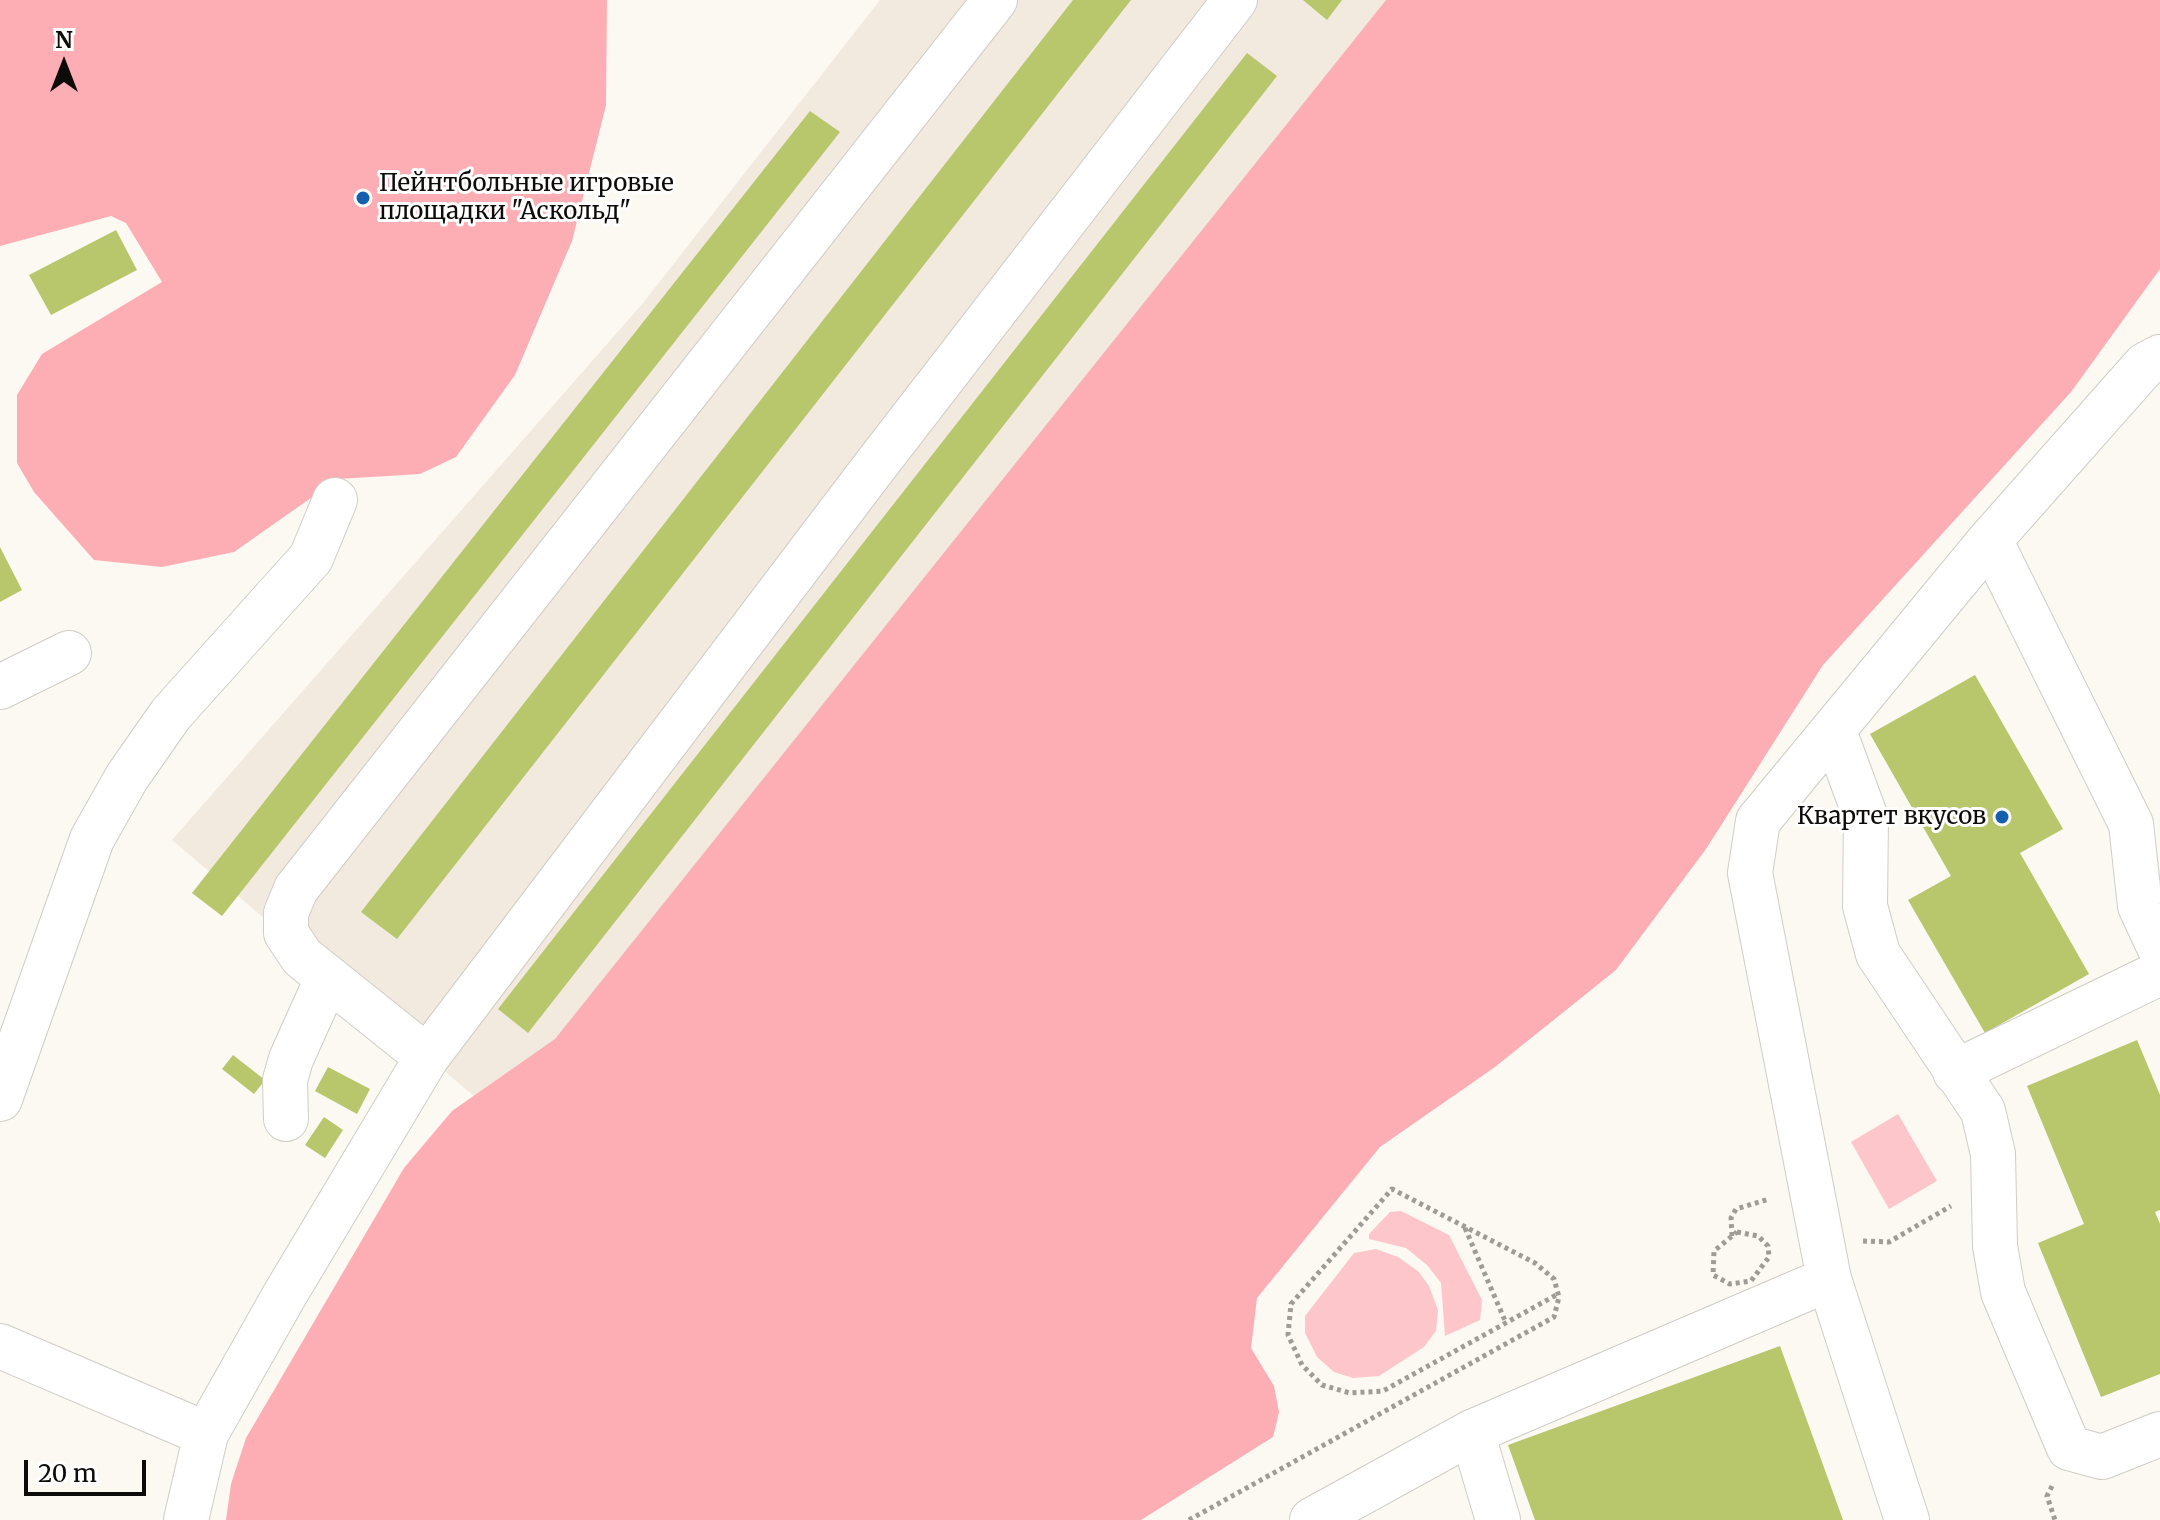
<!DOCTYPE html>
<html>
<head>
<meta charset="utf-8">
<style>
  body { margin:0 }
  #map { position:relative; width:2160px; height:1520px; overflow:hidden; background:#fcf8f2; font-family:Merriweather,serif }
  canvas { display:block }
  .north { position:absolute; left:24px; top:24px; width:80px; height:80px; -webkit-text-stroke:6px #fff; paint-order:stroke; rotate:0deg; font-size:22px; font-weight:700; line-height:32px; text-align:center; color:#0e0c0a }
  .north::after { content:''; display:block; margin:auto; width:28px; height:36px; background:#0e0c0a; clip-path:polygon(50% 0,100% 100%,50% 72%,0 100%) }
  .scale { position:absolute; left:24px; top:1460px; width:122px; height:36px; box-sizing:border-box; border:4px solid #0e0c0a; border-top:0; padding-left:10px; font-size:24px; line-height:28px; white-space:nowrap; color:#0e0c0a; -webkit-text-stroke:6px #fff; paint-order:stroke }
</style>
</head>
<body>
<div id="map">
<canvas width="2160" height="1520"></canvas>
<div class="north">N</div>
<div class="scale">20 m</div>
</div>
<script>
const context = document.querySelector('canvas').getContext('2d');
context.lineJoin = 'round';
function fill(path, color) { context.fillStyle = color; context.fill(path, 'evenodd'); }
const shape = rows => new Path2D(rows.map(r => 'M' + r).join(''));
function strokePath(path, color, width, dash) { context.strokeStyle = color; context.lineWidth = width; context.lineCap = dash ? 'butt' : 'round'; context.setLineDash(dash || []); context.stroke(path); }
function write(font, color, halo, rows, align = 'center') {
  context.font = font + ' Merriweather,serif'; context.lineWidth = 6; context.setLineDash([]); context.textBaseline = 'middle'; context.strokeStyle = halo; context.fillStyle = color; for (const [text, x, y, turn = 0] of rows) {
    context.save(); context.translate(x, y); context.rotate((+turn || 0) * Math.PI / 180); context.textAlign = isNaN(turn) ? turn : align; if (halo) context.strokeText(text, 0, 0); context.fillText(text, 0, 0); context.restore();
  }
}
fill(shape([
  [880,0,1387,0,501,1119,172,840,643,303]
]), '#f2eade');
fill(shape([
  [1898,1114,1937,1181,1889,1209,1851,1142],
  [1401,1211,1449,1235,1482,1300,1480,1320,1445,1336,1441,1283,1427,1265,1406,1248,1369,1239,1369,1234,1390,1212],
  [1376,1249,1398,1257,1418,1271,1429,1286,1438,1310,1436,1331,1424,1347,1379,1376,1353,1378,1334,1372,1317,1357,1305,1333,1305,1316,1354,1253]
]), '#fdc6ca');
fill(shape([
  [0,0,607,0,606,105,572,241,515,375,456,457,420,474,338,479,234,552,162,567,94,560,34,492,17,463,17,395,42,354,162,282,126,223,111,216,0,246],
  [1386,0,2160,0,2160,269,2071,392,1823,665,1706,849,1616,970,1495,1067,1380,1147,1257,1298,1251,1348,1274,1386,1279,1412,1273,1437,1141,1520,226,1520,231,1484,246,1438,404,1168,452,1111,555,1039]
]), '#fcaeb4');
fill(shape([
  [1073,0,1131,0,397,939,361,912],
  [1303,0,1342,0,1327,20],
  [1247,53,1277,76,528,1033,498,1009],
  [810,111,840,132,222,916,192,893],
  [116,230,137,270,51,315,29,275],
  [0,547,22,590,0,602],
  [1975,675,2063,829,2020,853,2089,974,1985,1033,1908,900,1951,876,1870,734],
  [2137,1040,2160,1095,2160,1210,2155,1212,2160,1224,2160,1374,2101,1397,2038,1243,2084,1224,2027,1086],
  [233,1055,265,1080,254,1094,222,1069],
  [328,1067,370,1089,357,1114,315,1091],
  [324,1117,343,1130,325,1158,305,1145],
  [1780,1346,1843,1520,1535,1520,1508,1445]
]), '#b8c66c');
const minor = shape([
  [1990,540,2131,824,2140,906,2160,949],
  [0,687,69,653],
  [1834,731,1866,818,1865,906,1878,954,1983,1111,1993,1154,1995,1246,2003,1292,2069,1448,2102,1457,2160,1434],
  [427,1057,302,957,286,933,286,913,296,889,995,0],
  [1955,1072,2160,973],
  [0,1099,92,839,127,777,171,714,311,558,335,500],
  [286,1119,285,1080,291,1059,327,979],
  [1829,1279,1907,1520],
  [0,1346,206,1434],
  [1472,1432,1498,1520],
  [186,1520,206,1434,284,1296,427,1057,875,466,1235,0],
  [1312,1520,1472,1432,1829,1279,1750,873,1758,821,1990,540,2145,365,2160,357]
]);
strokePath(minor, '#d0cdc6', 46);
strokePath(shape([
  [1465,1228,1506,1323],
  [1737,1232,1758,1236,1768,1246,1769,1257,1751,1281,1730,1284,1713,1275,1714,1251,1737,1232],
  [1732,1236,1731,1218,1736,1209,1769,1199],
  [1863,1241,1889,1242,1951,1206],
  [2052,1486,2047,1496,2055,1520],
  [1189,1520,1554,1317,1559,1297,1554,1279,1535,1263,1392,1189,1291,1304,1288,1335,1302,1365,1322,1385,1350,1393,1383,1391,1558,1294]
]), '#9f9b97', 5, [4, 4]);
strokePath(minor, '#fff', 44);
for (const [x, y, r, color] of [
  [363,198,8,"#1460af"],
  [2002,817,8,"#1460af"]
]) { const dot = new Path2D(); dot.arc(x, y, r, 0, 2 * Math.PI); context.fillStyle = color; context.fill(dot); strokePath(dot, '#fff', 3); }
write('24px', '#0e0c0a', '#fff', [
  ["Пейнтбольные игровые",379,184],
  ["площадки \"Аскольд\"",379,212],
  ["Квартет вкусов",1986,817,"right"]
], 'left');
</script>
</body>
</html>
